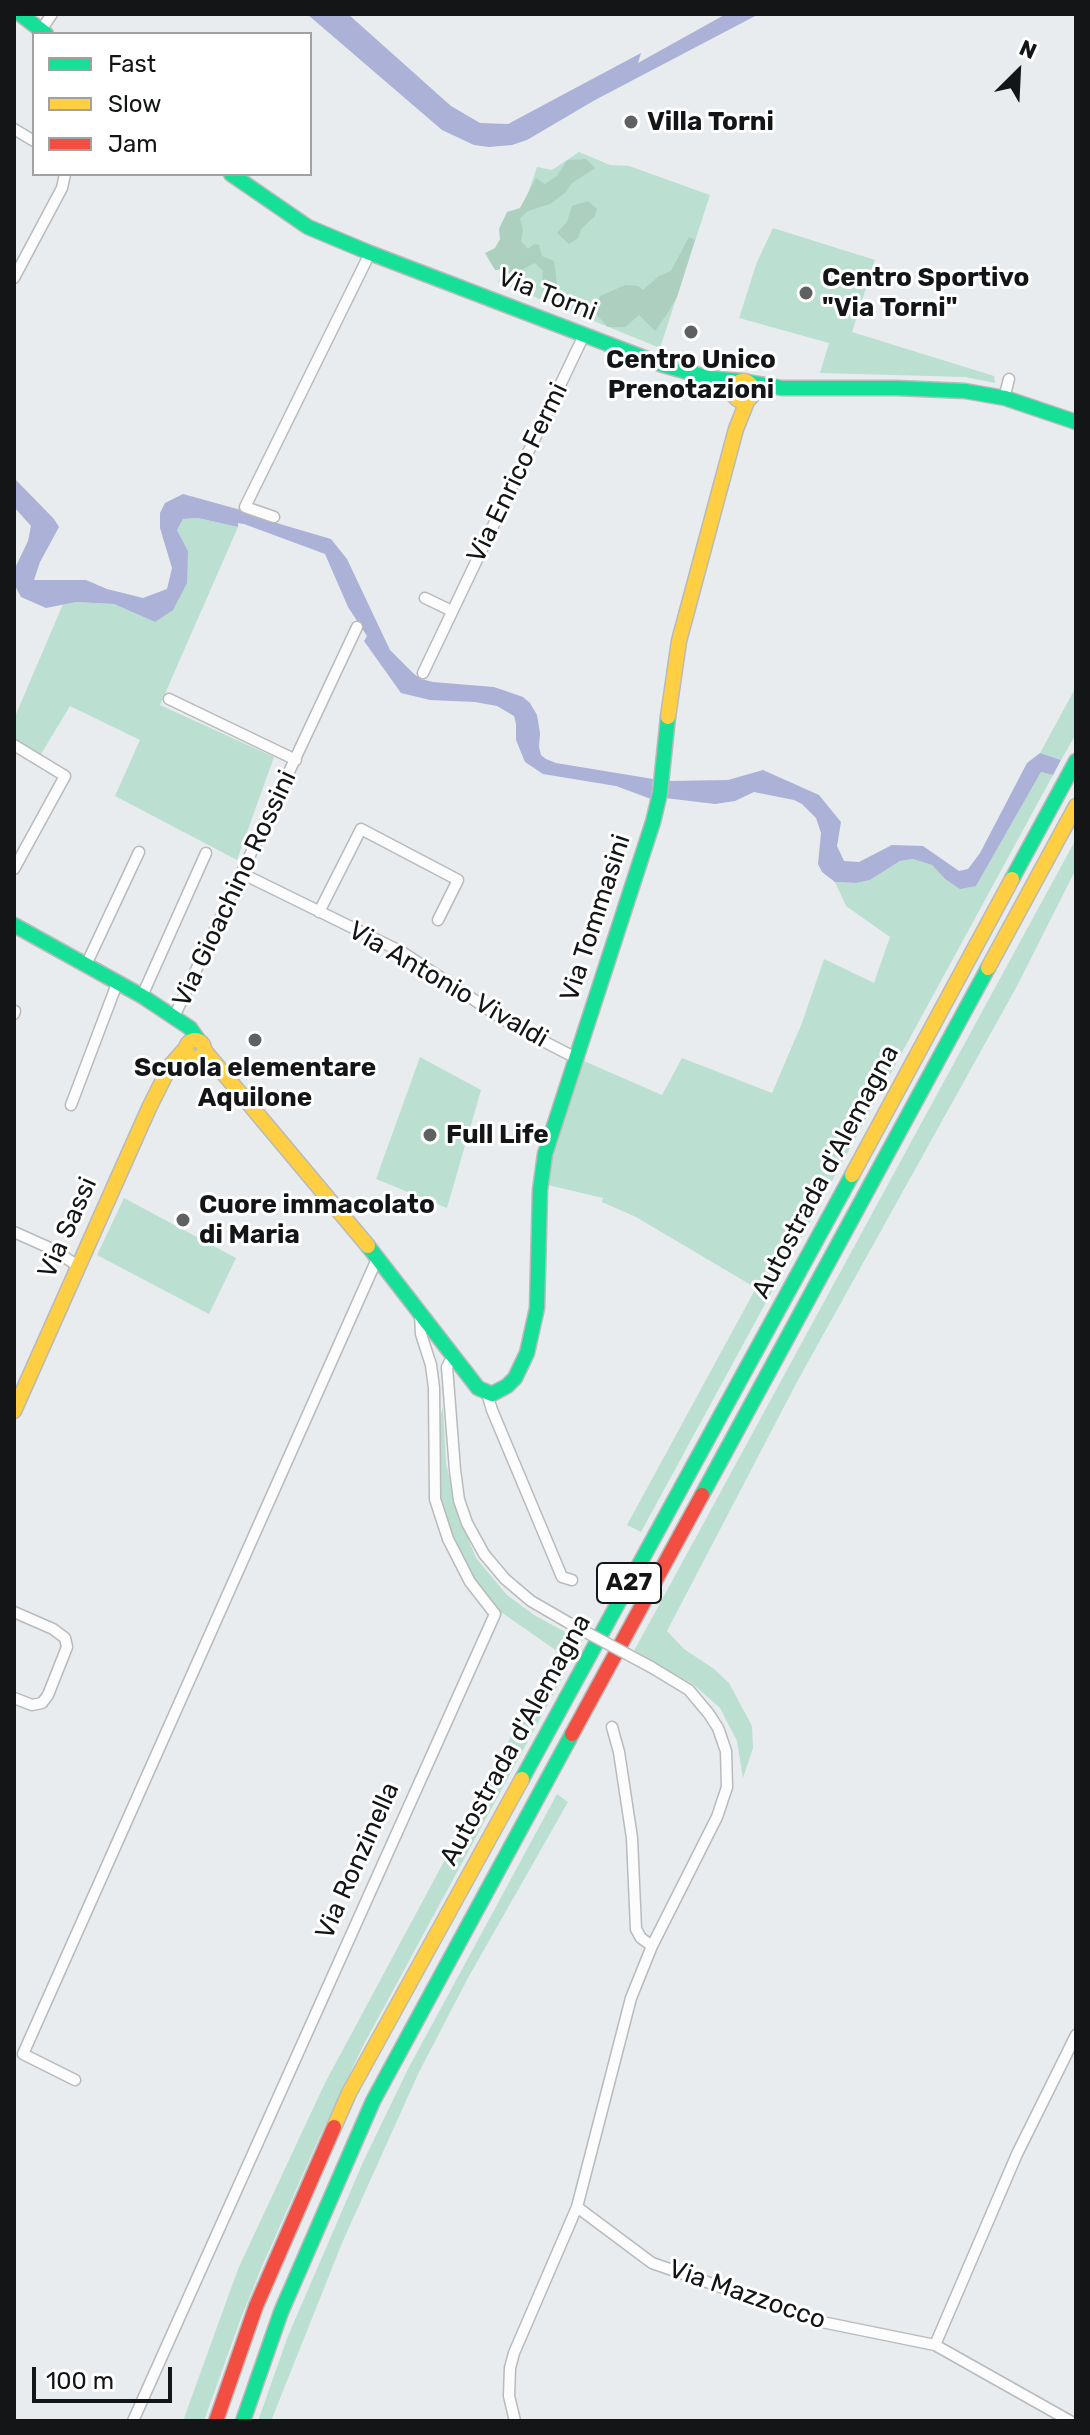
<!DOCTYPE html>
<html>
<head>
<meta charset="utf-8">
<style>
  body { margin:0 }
  #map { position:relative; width:1090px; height:2435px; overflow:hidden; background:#e8ecee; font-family:Rubik,sans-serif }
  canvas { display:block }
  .frame { position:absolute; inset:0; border:16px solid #131516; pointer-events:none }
  .legend { position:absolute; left:32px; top:32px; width:280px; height:144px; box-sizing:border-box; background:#fff; border:2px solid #a1a1a2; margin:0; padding:10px 14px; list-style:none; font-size:24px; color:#131516 }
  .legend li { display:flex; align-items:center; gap:16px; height:40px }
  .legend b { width:40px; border:2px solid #a1a1a2 }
  .north { position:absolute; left:978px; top:32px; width:80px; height:80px; -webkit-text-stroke:6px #fff; paint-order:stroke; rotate:24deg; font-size:22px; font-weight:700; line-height:32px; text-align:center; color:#131516 }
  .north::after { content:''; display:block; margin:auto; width:28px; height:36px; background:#131516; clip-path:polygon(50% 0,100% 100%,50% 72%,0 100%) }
  .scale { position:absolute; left:32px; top:2367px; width:140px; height:36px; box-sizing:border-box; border:4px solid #131516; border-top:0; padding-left:10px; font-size:24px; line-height:28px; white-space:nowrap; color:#131516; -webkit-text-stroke:6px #fff; paint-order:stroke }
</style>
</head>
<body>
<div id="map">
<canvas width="1090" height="2435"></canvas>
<div class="frame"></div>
<ul class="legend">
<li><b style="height:10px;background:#16e098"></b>Fast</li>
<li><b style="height:10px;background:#ffcf43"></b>Slow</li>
<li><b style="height:10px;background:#f24e42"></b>Jam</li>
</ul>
<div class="north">N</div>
<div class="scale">100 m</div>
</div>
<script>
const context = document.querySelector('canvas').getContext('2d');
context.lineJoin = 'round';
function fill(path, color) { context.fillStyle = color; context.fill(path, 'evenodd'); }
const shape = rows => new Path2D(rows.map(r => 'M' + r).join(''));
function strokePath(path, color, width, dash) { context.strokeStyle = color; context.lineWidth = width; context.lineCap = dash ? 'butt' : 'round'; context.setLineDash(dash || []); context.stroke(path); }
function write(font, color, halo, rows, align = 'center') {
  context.font = font + ' Rubik,sans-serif'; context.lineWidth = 6; context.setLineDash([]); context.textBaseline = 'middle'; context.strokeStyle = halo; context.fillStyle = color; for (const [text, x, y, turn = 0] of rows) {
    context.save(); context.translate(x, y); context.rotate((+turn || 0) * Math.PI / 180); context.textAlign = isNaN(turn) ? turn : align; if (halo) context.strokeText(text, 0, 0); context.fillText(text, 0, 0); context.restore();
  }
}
fill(shape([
  [579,152,610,165,629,166,710,195,660,348,498,282,537,167,552,170],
  [773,228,875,260,852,332,994,376,995,383,965,377,820,373,829,343,739,318,757,262],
  [198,518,238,527,160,705,274,757,237,860,115,796,140,740,70,706,41,754,14,740,14,719,63,604,76,602,114,604,155,622,188,551,177,530,183,519],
  [1076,687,1076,734,1061,760,1040,753],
  [1041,772,1053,775,641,1532,627,1525,756,1288,636,1217,602,1202,603,1198,548,1185,550,1161,577,1058,662,1095,682,1058,772,1093,802,1023,824,959,874,983,890,937,846,906,835,882,856,883,870,880,900,861,913,859,932,865,945,879,976,886],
  [1076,839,1076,869,1017,986,798,1380,667,1631,684,1649,714,1669,729,1683,752,1726,753,1748,743,1778,737,1741,720,1708,694,1685,634,1651],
  [420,1057,481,1090,447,1208,376,1179],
  [124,1198,236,1258,209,1314,97,1255],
  [443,1407,446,1463,457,1511,476,1558,507,1595,534,1615,582,1641,363,2046,319,2138,263,2264,241,2318,204,2421,183,2421,238,2269,325,2083,557,1651,498,1610,460,1568,437,1507,432,1440],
  [557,1794,568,1802,469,1976,419,2072,342,2243,271,2421,258,2421,288,2336,364,2160,408,2069]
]), '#bbdfd0');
fill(shape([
  [586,159,595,168,572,183,566,192,550,204,528,211,520,218,523,230,521,241,528,249,534,244,539,245,542,256,554,261,557,284,548,297,542,287,543,271,535,263,523,269,521,276,514,278,506,269,495,270,485,253,495,248,500,239,499,229,507,212,520,208,536,178,545,184,557,176,567,160],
  [588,201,597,209,595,216,581,229,578,238,569,244,557,233,567,222,572,206],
  [689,237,695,240,677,297,667,314,655,331,639,315,625,327,608,327,594,312,600,296,625,285,638,286,643,290,659,276,671,271]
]), '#accfc0');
fill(shape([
  [307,14,348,14,451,106,480,123,508,124,641,53,638,63,726,14,759,14,595,100,527,140,512,145,489,147,474,145,442,130],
  [14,478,54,519,59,527,40,562,34,580,86,580,107,589,143,598,167,589,172,568,160,528,160,513,165,503,183,494,248,512,280,524,331,539,347,559,390,650,414,674,421,679,433,682,494,687,523,697,530,703,537,715,540,733,539,747,541,755,546,759,556,763,653,779,651,799,616,786,543,774,525,762,516,740,516,724,514,716,497,706,475,702,430,700,401,693,364,641,367,636,348,607,325,554,244,524,238,523,238,527,198,518,183,519,177,530,188,551,187,583,173,610,155,622,114,604,76,602,46,608,21,597,14,584,15,568,28,541,31,526,14,507],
  [1040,753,1061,760,1053,775,1041,772,976,886,960,889,945,879,932,865,913,859,900,861,870,880,856,883,835,882,822,872,818,864,821,833,816,818,802,804,794,800,754,792,735,801,715,804,665,798,667,781,728,780,763,770,819,795,841,822,837,846,844,861,859,862,892,845,923,846,959,871,968,869,980,853,1027,763]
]), '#acb1d7');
const street = shape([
  [41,30,52,14],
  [14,129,34,141],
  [14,278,62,188,65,174],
  [1004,398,1009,379],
  [274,517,245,507,370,253],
  [425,598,452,611],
  [423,673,584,335],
  [169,699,296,760],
  [14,745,65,776,14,869],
  [243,874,402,952,512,1025,576,1058],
  [319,912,361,829,458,880,438,920],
  [86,965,139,852],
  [142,996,206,853],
  [14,1014,15,1011],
  [174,1017,357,627],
  [71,1105,118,981],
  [14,1232,52,1249,78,1266],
  [453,1356,447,1367,455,1470,459,1500,467,1523,484,1554,505,1579,531,1601,569,1623],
  [487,1393,492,1410,562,1577,572,1580],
  [14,1612,53,1629,65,1638,67,1647,48,1695,42,1703,32,1705,14,1698],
  [612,1727,619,1752,632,1838,636,1929,641,1938,652,1946],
  [75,2080,23,2054,377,1259],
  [577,2207,652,2263,822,2322,935,2345,1070,2421],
  [935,2345,1017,2154,1076,2035],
  [133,2421,495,1614,470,1582,448,1539,435,1499,434,1388,431,1365,421,1334,420,1313],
  [515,2421,509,2396,510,2368,514,2353,577,2207,631,1998,652,1946,717,1817,727,1787,726,1751,718,1728,709,1714,689,1690,651,1667]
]);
const fast = shape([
  [20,14,46,34],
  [231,174,308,227,370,253,663,365,709,378,741,381],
  [748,382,782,388,897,388,965,391,1005,398,1076,422],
  [1012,879,1076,761],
  [14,925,142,996,190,1028,199,1041],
  [368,1246,478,1388,492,1394,507,1386,515,1378,527,1353,537,1308,540,1190,545,1154,653,822,660,793,668,717],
  [702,1495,988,968],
  [522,1779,852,1175],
  [243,2421,281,2312,373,2101,572,1734]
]);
const slow = shape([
  '733 391a10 10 0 1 1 20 0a10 10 0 1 1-20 0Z',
  [668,717,679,641,736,429,748,399],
  [988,968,1076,806],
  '186 1049a9 9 0 1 1 18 0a9 9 0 1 1-18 0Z',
  [204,1050,368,1246],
  [852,1175,1012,879],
  [14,1411,149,1108,170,1066,186,1048],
  [334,2127,349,2093,522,1779]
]);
const jam = shape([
  [572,1734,702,1495],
  [216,2421,256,2306,334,2127]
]);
strokePath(street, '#b8babc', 13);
strokePath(fast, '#b8babc', 17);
strokePath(slow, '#b8babc', 17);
strokePath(jam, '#b8babc', 17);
strokePath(street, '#fcfcfc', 10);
strokePath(fast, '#16e098', 14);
strokePath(slow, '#ffcf43', 14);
strokePath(jam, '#f24e42', 14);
const streetBridge = shape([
  [569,1623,651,1667]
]);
strokePath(streetBridge, '#b8babc', 13, []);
strokePath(streetBridge, '#fcfcfc', 10);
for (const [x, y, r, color] of [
  [631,122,8,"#5e6062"],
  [806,293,8,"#5e6062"],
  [691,332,8,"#5e6062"],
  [255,1040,8,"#5e6062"],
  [430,1135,8,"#5e6062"],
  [183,1220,8,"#5e6062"]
]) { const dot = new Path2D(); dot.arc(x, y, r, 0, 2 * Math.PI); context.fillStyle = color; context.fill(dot); strokePath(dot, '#fff', 3); }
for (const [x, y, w] of [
  [629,1583,64]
]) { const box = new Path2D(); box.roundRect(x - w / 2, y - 20, w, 40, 6); context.fillStyle = '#fff'; context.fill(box); strokePath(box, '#131516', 2); }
write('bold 24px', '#131516', null, [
  ["A27",629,1583]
]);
write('bold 26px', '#131516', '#fff', [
  ["Villa Torni",647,122],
  ["Centro Sportivo",822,278],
  ["\"Via Torni\"",822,308],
  ["Centro Unico",691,360,"center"],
  ["Prenotazioni",691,390,"center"],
  ["Scuola elementare",255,1068,"center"],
  ["Aquilone",255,1098,"center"],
  ["Full Life",446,1135],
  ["Cuore immacolato",199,1205],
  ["di Maria",199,1235]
], 'left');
write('26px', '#131516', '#fff', [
  ["Via Torni",547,295,21],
  ["Via Enrico Fermi",518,473,-64],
  ["Via Gioachino Rossini",235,889,-65],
  ["Via Tommasini",596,918,-72],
  ["Via Antonio Vivaldi",448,985,30],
  ["Autostrada d'Alemagna",826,1172,-62],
  ["Via Sassi",68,1228,-66],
  ["Autostrada d'Alemagna",516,1740,-61],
  ["Via Ronzinella",358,1861,-66],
  ["Via Mazzocco",747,2295,19]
]);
</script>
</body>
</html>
